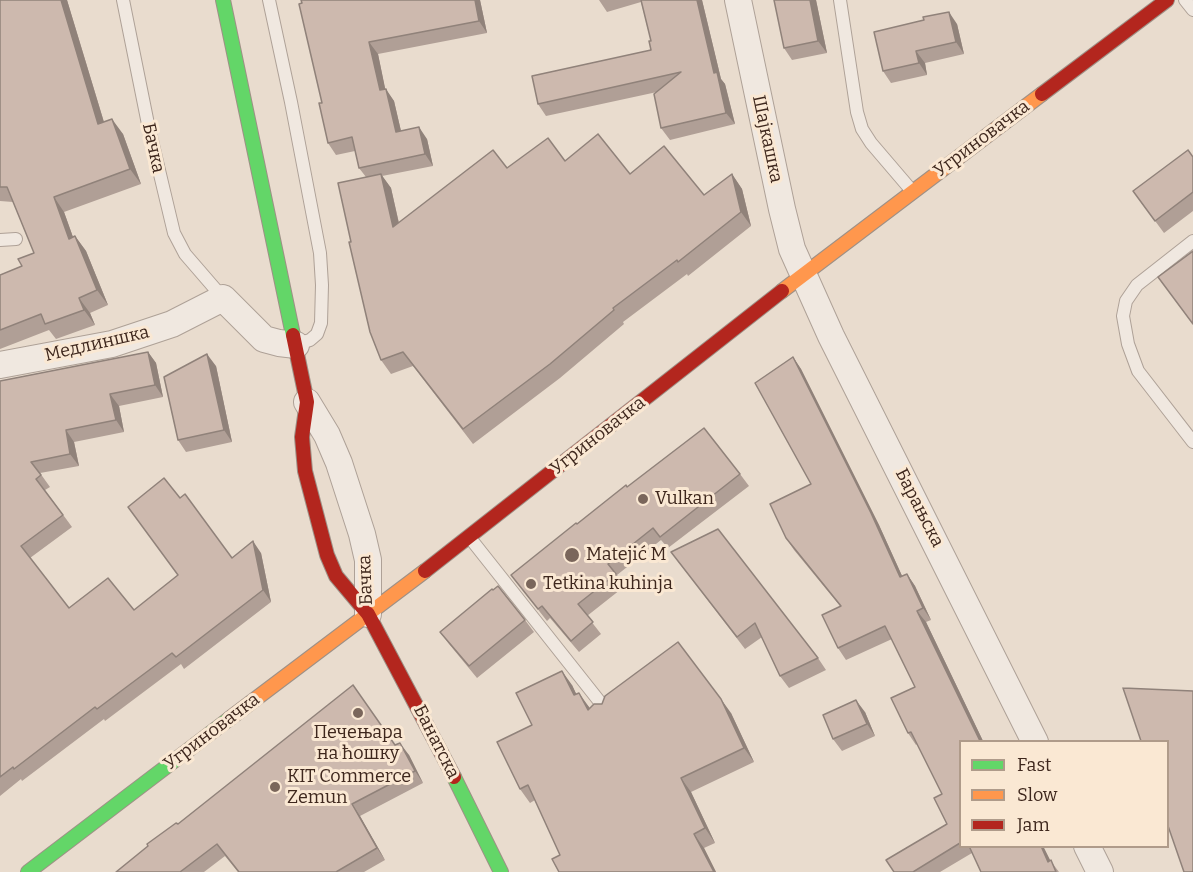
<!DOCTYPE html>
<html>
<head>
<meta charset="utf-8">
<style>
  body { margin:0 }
  #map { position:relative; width:1193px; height:872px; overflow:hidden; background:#e9dcce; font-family:Bitter,serif }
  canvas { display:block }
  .legend { position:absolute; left:959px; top:740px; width:210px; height:108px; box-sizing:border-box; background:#fae8d3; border:2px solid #af9b8a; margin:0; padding:8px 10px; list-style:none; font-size:18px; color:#3e271d }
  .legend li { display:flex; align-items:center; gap:12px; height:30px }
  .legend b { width:30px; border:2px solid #af9b8a }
</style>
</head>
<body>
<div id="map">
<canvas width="1193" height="872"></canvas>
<ul class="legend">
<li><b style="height:8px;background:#63d668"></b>Fast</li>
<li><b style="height:8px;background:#ff974d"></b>Slow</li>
<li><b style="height:8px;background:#b3261e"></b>Jam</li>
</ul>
</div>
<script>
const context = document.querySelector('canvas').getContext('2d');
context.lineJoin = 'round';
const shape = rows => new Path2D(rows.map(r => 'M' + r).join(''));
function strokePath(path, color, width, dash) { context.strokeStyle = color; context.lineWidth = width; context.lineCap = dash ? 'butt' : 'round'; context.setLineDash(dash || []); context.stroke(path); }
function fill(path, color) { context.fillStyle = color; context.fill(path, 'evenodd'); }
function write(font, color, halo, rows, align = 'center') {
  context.font = font + ' Bitter,serif'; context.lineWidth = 6; context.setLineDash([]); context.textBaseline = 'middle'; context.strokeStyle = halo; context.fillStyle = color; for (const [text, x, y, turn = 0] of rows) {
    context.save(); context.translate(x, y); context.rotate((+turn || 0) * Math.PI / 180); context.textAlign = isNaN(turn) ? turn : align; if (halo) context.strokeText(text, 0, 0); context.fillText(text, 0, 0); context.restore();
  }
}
const lane = shape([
  [123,0,148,124,174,233,185,254,223,298],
  [269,0,291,102,320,253,322,285,321,323,317,334,310,340,297,344],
  [840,0,857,112,862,129,871,143,912,191],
  [1185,0,1193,10],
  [0,240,16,239],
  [1193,241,1137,285,1126,301,1123,316,1128,344,1138,371,1193,442],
  [470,538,607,711]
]);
const street = shape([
  [738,0,782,209,792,249,831,336,1035,742],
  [0,365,112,344,172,324,223,298,264,339,279,343,296,345],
  [307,402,327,435,339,463,362,534,368,560,368,614],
  [1087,846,1100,872]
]);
const fast = shape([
  [223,0,293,335],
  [454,777,501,872],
  [28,872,229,719]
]);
const slow = shape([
  [782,291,1042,94],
  [229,719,425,571]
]);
const jam = shape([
  [1042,94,1167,0],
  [293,335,307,402,302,437,305,471,327,555,336,576,368,614,454,777],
  [425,571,782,291]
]);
strokePath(lane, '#aea197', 14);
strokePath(street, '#aea197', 28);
strokePath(fast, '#9e9086', 16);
strokePath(slow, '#9e9086', 16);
strokePath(jam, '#9e9086', 16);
strokePath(lane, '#f0e8e0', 12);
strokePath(street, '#f0e8e0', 26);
strokePath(fast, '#63d668', 14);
strokePath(slow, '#ff974d', 14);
strokePath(jam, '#b3261e', 14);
fill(shape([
  [0,0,67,0,104,122,123,134,141,184,64,212,73,237,75,236,86,251,108,305,90,313,95,325,56,339,49,330,0,349,0,275,22,266,34,253,13,202,0,201],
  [301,0,480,0,487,33,378,54,385,89,394,101,401,131,427,139,433,166,382,176,391,188,399,223,507,168,565,161,630,174,704,195,732,174,742,189,751,226,688,276,687,274,623,322,624,324,560,378,473,444,413,366,391,374,381,360,351,242,366,177,359,168,355,151,336,155,328,143,322,103],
  [599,0,702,0,721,79,725,84,735,124,670,140,661,128,657,92,546,116,538,104,651,50,651,41,641,2,607,12],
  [816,0,827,53,792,60,784,48],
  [957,24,964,54,925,63,927,75,891,83,883,71],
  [1193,157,1193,211,1164,233,1133,191],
  [148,352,156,363,163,397,119,406,124,432,74,442,79,466,40,473,50,487,45,490,72,527,30,558,69,608,134,610,178,575,180,498,232,558,261,553,271,602,184,669,181,664,105,721,104,719,22,781,21,779,0,796,0,381],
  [793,357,801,369,879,525,902,576,907,574,915,586,931,620,926,622,983,741,960,741,960,846,1043,846,1050,860,1059,872,981,872,972,853,940,872,894,872,947,824,942,794,917,744,916,745,908,733,915,687,892,639,846,660,838,648,840,606,794,550,786,538,811,484],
  [216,366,232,442,186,452,178,440],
  [740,474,749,486,668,548,661,540,617,575,625,586,587,616,601,634,579,652,550,618,547,621,511,575,577,524,627,487],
  [671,552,818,658,826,670,789,688,780,676,762,637,745,649],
  [493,590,525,620,534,632,477,678,449,644,440,632],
  [572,685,576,694,590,708,731,713,754,762,691,792,715,843,704,848,716,872,559,872,560,855,535,800,530,803,520,789,532,725],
  [865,712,875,736,842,751,833,739],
  [395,745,409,755,423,783,360,816,385,860,364,872,238,872,225,856,204,872,116,872,178,824]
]), '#b09f96');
fill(shape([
  [61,0,67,0,109,139,98,124],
  [475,0,480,0,487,33,479,21],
  [697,0,702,0,721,79,725,84,735,124,726,113,714,73],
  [810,0,816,0,827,53,818,41],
  [949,12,957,24,964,54,956,42],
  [369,42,378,54,388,102,380,90],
  [916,51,925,63,927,75,919,63],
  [386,89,394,101,404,144,396,132],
  [112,119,123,134,141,184,130,169],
  [419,127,427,139,433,166,425,154],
  [381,174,391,188,403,242,393,227],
  [732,174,742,189,751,226,741,212],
  [54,197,64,212,79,254,69,239],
  [75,236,86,251,108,305,97,290],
  [79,298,90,313,95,325,84,310],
  [148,352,156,363,163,397,155,385],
  [207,354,216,366,232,442,224,430],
  [793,357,801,369,879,525,908,589,900,577],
  [110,394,119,406,124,432,116,420],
  [66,430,74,442,79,466,70,454],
  [253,541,261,553,271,602,263,590],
  [907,574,915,586,931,620,923,608],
  [917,611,926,622,983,741,980,741],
  [562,671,572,685,584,710,574,695],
  [579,693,589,707,598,724,588,710],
  [721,699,731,713,754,762,744,748],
  [856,700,865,712,875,736,867,724],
  [400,743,409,755,423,783,415,771],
  [681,778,691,792,715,843,705,828],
  [352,804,360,816,385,860,377,848],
  [694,834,704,848,716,872,714,872],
  [1041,846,1043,846,1056,872,1048,862]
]), '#90827a');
const building = shape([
  [0,0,61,0,98,124,112,119,130,169,54,197,69,239,75,236,97,290,79,298,84,310,45,324,41,314,0,330,0,275,22,266,18,259,34,253,7,187,0,187,0,0],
  [301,0,475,0,479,21,369,42,380,90,386,89,396,132,419,127,425,154,359,168,352,137,328,143,319,103,322,103,299,4,302,3,301,0],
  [641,0,697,0,714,73,717,72,726,113,661,128,654,94,681,72,538,104,532,76,651,50,649,41,651,41,641,0],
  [774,0,810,0,818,41,784,48,774,0],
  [949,12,956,42,916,51,919,63,883,71,874,32,924,20,923,17,949,12],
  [598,134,630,174,664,146,704,195,732,174,741,212,678,262,677,260,613,308,614,310,550,364,463,429,403,352,381,360,370,332,349,242,351,242,338,183,381,174,393,227,493,150,507,168,548,138,565,161,598,134],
  [1188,150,1193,157,1193,192,1155,221,1133,191,1188,150],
  [1193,251,1193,324,1158,277,1193,251],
  [148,352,155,385,110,394,116,420,66,430,70,454,31,462,41,475,36,479,63,515,21,546,69,608,108,578,134,610,178,575,128,507,164,478,180,498,185,494,232,558,253,541,263,590,176,657,172,653,97,709,95,707,14,769,13,767,0,777,0,381,148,352],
  [207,354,224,430,178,440,164,377,207,354],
  [793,357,871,513,900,577,907,574,923,608,917,611,980,741,960,741,960,843,913,872,894,872,886,860,947,824,934,798,942,794,911,732,908,733,891,698,915,687,885,626,838,648,822,615,841,606,786,538,770,504,811,484,755,383,793,357],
  [704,428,740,474,660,537,653,528,608,564,616,574,578,604,593,622,571,641,542,606,538,609,511,575,576,523,577,524,626,485,627,487,704,428],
  [718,529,818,658,780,676,755,623,737,637,671,552,718,529],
  [498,586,525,620,469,666,440,632,492,589,493,590,498,586],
  [678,642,721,699,744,748,681,778,705,828,694,834,714,872,559,872,552,859,560,855,528,785,520,789,497,742,532,725,516,693,562,671,574,695,579,693,588,710,594,704,602,704,605,696,678,642],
  [353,685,395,745,400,743,415,771,352,804,377,848,336,872,239,872,217,844,180,872,116,872,148,846,147,844,176,823,178,824,353,685],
  [1123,688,1193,691,1193,872,1184,872,1167,823,1167,741,1141,741,1123,688],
  [856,700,867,724,833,739,823,715,856,700],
  [969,846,1041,846,1048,862,1051,860,1056,872,981,872,969,846]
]);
fill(building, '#cdb9ae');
strokePath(building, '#90827a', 1.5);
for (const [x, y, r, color] of [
  [643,499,6,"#7a665b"],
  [572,555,8,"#7a665b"],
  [531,584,6,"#7a665b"],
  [358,713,6,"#7a665b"],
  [275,787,6,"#7a665b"]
]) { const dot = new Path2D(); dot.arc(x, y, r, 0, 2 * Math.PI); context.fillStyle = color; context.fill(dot); strokePath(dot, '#fae8d3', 2); }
write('18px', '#3e271d', '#fae8d3', [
  ["Шајкашка",767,139,78],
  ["Угриновачка",982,139,-37],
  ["Бачка",153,148,78],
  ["Медлиншка",97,344,-13],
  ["Угриновачка",598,436,-38],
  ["Барањска",919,508,63],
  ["Бачка",366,580,-92],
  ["Угриновачка",212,732,-37],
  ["Банатска",436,742,63]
]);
write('18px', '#3e271d', '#fae8d3', [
  ["Vulkan",655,499],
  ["Matejić M",586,555],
  ["Tetkina kuhinja",543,584],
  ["Печењара",358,733,"center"],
  ["на ћошку",358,754,"center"],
  ["KIT Commerce",287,777],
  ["Zemun",287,798]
], 'left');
</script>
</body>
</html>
